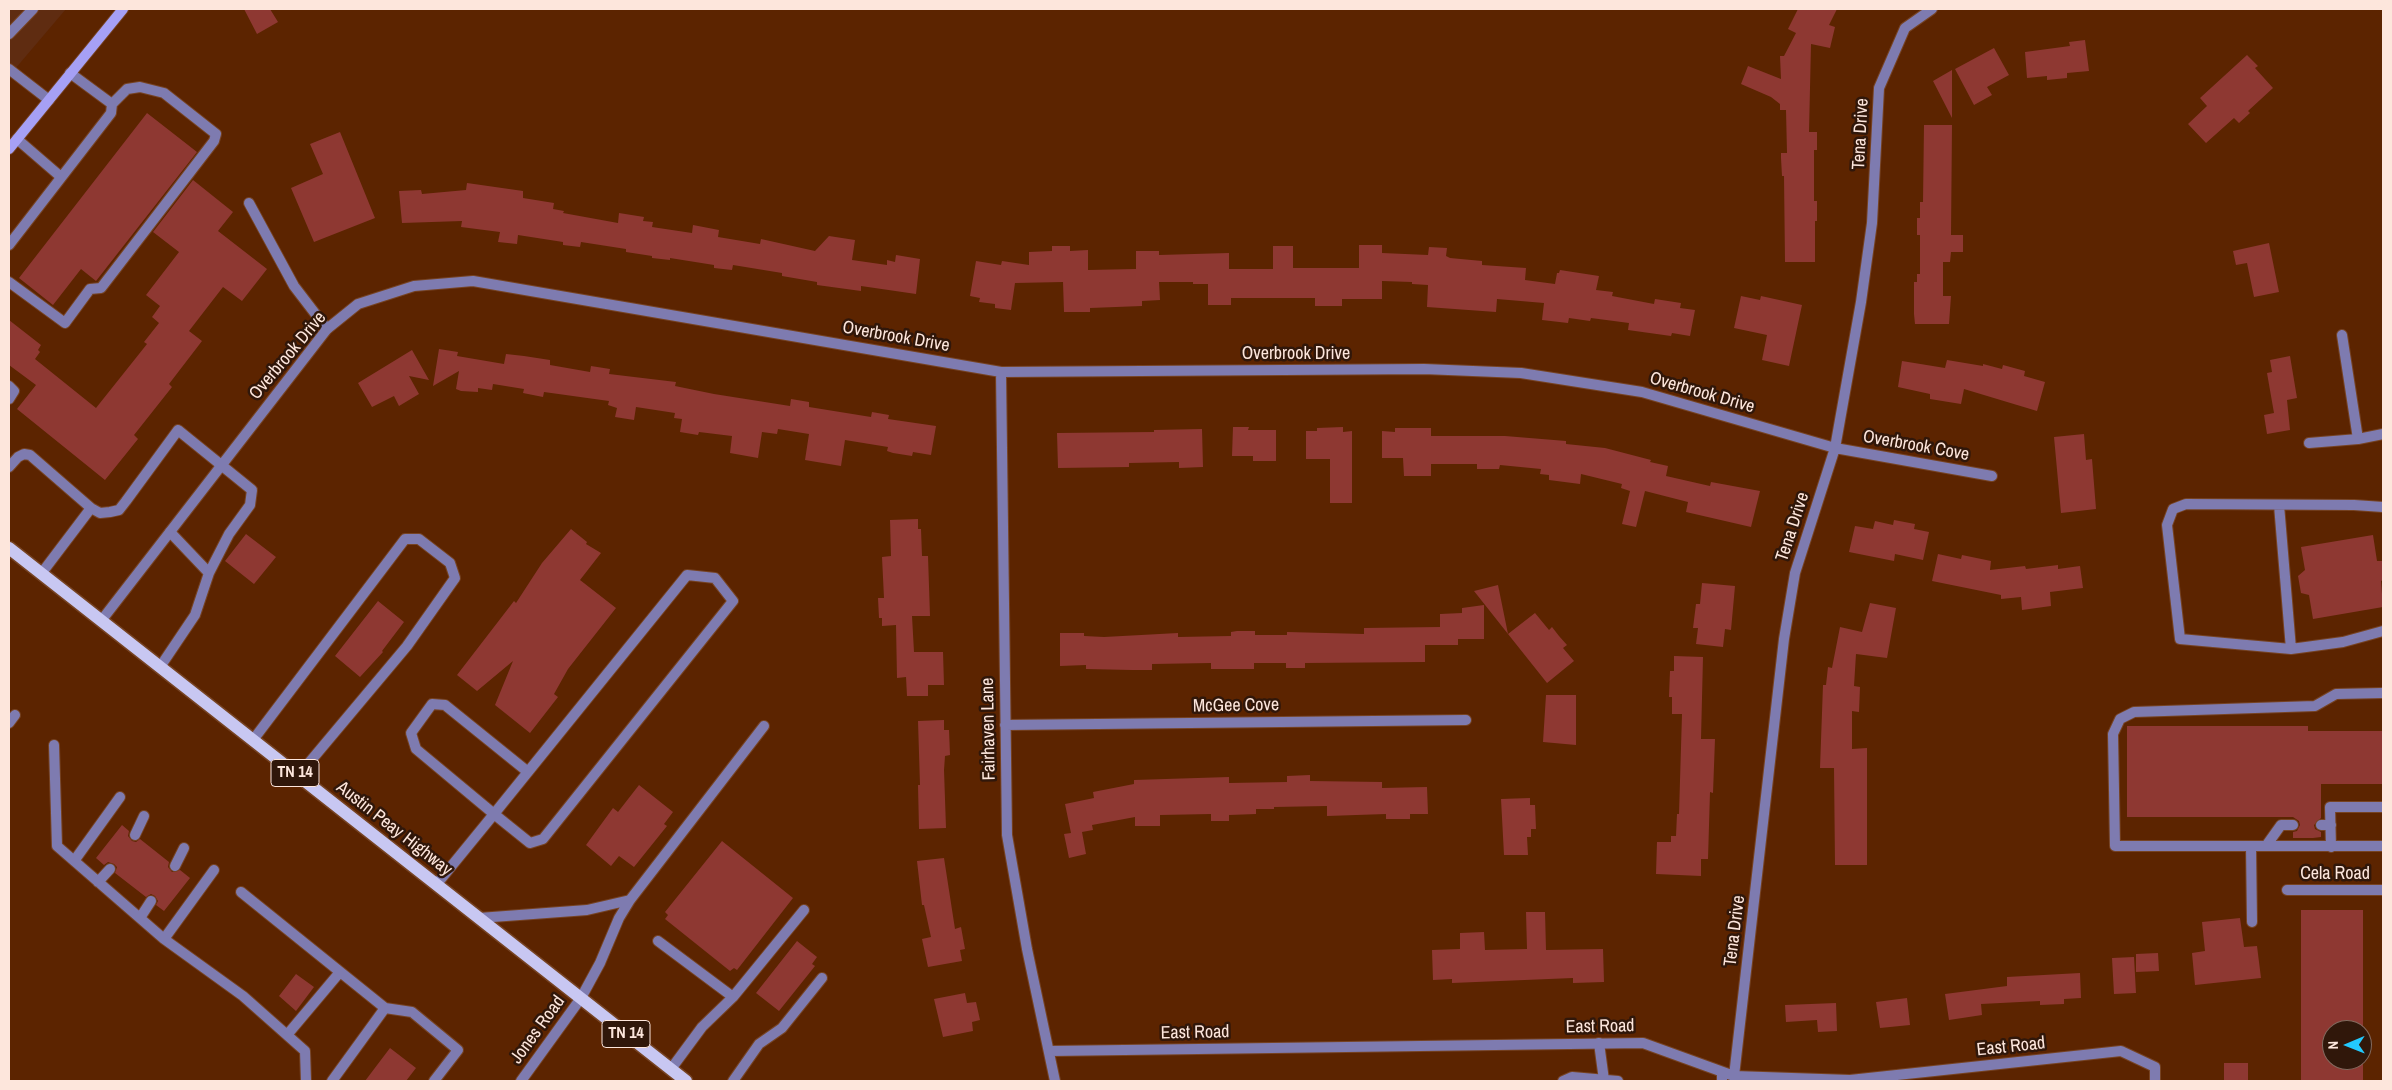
<!DOCTYPE html>
<html>
<head>
<meta charset="utf-8">
<style>
  body { margin:0 }
  #map { position:relative; width:2392px; height:1090px; overflow:hidden; background:#5c2400; font-family:"Archivo Narrow",sans-serif }
  canvas { display:block }
  .frame { position:absolute; inset:0; border:10px solid #fde6dc; pointer-events:none }
  .north { position:absolute; left:2322px; top:1020px; width:50px; height:50px; box-sizing:border-box; background:#30170a; border:1px solid #826a5e; border-radius:50%; rotate:269deg; font-size:14px; font-weight:700; line-height:20px; text-align:center; color:#fde6dc }
  .north::after { content:''; display:block; margin:auto; width:18px; height:22px; background:#23c9fe; clip-path:polygon(50% 0,100% 100%,50% 72%,0 100%) }
</style>
</head>
<body>
<div id="map">
<canvas width="2392" height="1090"></canvas>
<div class="frame"></div>
<div class="north">N</div>
</div>
<script>
const context = document.querySelector('canvas').getContext('2d');
context.lineJoin = 'round';
function fill(path, color) { context.fillStyle = color; context.fill(path, 'evenodd'); }
const shape = rows => new Path2D(rows.map(r => 'M' + r).join(''));
function strokePath(path, color, width, dash) { context.strokeStyle = color; context.lineWidth = width; context.lineCap = dash ? 'butt' : 'round'; context.setLineDash(dash || []); context.stroke(path); }
function write(font, color, halo, rows, align = 'center') {
  context.font = font + ' "Archivo Narrow",sans-serif'; context.lineWidth = 5; context.setLineDash([]); context.textBaseline = 'middle'; context.strokeStyle = halo; context.fillStyle = color; for (const [text, x, y, turn = 0] of rows) {
    context.save(); context.translate(x, y); context.rotate((+turn || 0) * Math.PI / 180); context.textAlign = isNaN(turn) ? turn : align; if (halo) context.strokeText(text, 0, 0); context.fillText(text, 0, 0); context.restore();
  }
}
fill(shape([
  [9,9,66,9,9,76]
]), '#5f2c11');
fill(shape([
  [244,9,270,9,278,22,257,34],
  [1798,9,1837,9,1829,25,1835,27,1830,48,1811,44,1809,132,1817,132,1817,150,1814,150,1814,201,1817,201,1817,221,1815,221,1815,262,1785,262,1784,176,1782,176,1781,158,1781,153,1787,153,1786,110,1780,110,1780,104,1771,97,1741,84,1748,66,1781,79,1780,56,1784,56,1796,33,1788,29],
  [2085,40,2089,71,2067,73,2067,78,2047,80,2047,76,2027,78,2025,52,2070,46,2069,42],
  [1994,48,2009,75,1987,87,1992,95,1974,105,1955,69],
  [2247,55,2258,66,2255,68,2273,88,2248,111,2250,113,2239,123,2234,118,2206,143,2188,124,2207,106,2200,98],
  [1952,70,1952,118,1933,81],
  [147,113,197,152,96,281,81,269,53,305,19,278],
  [1924,125,1952,125,1951,235,1963,235,1963,252,1951,252,1950,262,1943,262,1943,296,1951,296,1949,324,1915,324,1914,314,1914,282,1917,282,1917,274,1920,274,1920,235,1917,235,1917,218,1920,218,1920,202,1923,202],
  [340,132,375,218,314,242,291,188,323,174,310,144],
  [193,180,233,212,218,231,267,269,242,301,223,287,189,331,202,341,169,384,172,387,134,435,138,439,105,480,17,409,36,385,9,365,9,320,41,345,38,350,40,352,35,359,96,408,147,344,144,342,159,323,152,317,160,306,146,295,179,252,153,232],
  [467,183,523,191,523,198,554,203,553,209,564,211,563,213,618,223,619,213,644,217,643,221,653,222,652,227,692,233,693,225,719,230,718,237,760,244,761,239,815,251,829,236,855,240,852,260,887,265,887,260,895,262,896,255,920,259,916,294,861,286,861,291,817,285,817,282,782,276,782,273,733,265,732,270,714,268,714,265,670,258,670,260,652,258,652,256,626,252,626,249,581,242,580,247,563,245,563,242,518,235,517,244,498,242,500,232,461,227,462,221,402,223,399,191,421,190,422,194,466,190],
  [2269,243,2279,292,2254,297,2247,263,2236,265,2233,251],
  [1359,245,1382,245,1382,253,1428,255,1429,247,1447,248,1446,256,1450,258,1482,261,1482,265,1526,268,1525,280,1555,284,1557,273,1559,273,1560,270,1599,276,1596,290,1613,292,1612,296,1654,304,1655,299,1681,303,1680,308,1695,310,1690,336,1672,333,1671,336,1628,330,1629,323,1591,318,1590,321,1569,318,1568,323,1542,320,1544,303,1497,299,1496,312,1427,307,1428,285,1412,284,1412,282,1382,281,1382,299,1342,299,1342,306,1315,306,1315,298,1231,298,1231,305,1208,305,1208,284,1193,284,1193,282,1159,282,1160,300,1142,301,1142,306,1090,308,1090,312,1064,312,1063,282,1015,283,1011,310,995,308,995,304,979,302,980,298,970,296,976,261,1001,265,1002,261,1029,265,1029,252,1052,251,1052,246,1070,246,1070,251,1088,250,1088,270,1136,269,1136,251,1159,251,1159,255,1229,253,1229,269,1273,269,1273,246,1293,246,1293,268,1359,268],
  [1741,296,1760,300,1761,296,1802,305,1789,366,1762,360,1767,335,1734,328],
  [439,349,458,352,457,356,504,364,506,354,524,356,550,360,550,365,590,372,591,366,610,369,609,374,676,382,675,386,714,394,790,406,791,399,809,402,809,407,871,417,872,412,889,415,888,419,936,426,931,455,913,452,912,456,893,453,887,451,888,447,845,440,841,466,805,460,809,434,778,429,777,434,762,432,758,458,730,453,732,436,699,432,698,435,680,432,682,419,674,418,675,413,636,407,634,420,615,417,617,408,608,405,609,401,544,392,543,397,523,393,524,389,493,384,492,390,478,388,478,392,461,391,456,389,459,371,433,386],
  [412,350,429,380,409,376,419,394,399,406,394,396,372,407,358,383],
  [2290,356,2297,398,2287,400,2290,430,2267,434,2264,415,2274,413,2267,373,2272,372,2270,360],
  [1947,360,1983,366,1983,364,2002,369,2003,365,2025,371,2024,376,2045,382,2037,411,1964,389,1961,404,1930,399,1930,394,1898,387,1902,361,1945,368],
  [1233,427,1249,427,1248,430,1276,430,1276,461,1253,461,1253,456,1232,456],
  [1343,427,1343,432,1352,431,1352,503,1330,503,1330,459,1306,459,1306,431,1317,431,1317,428],
  [1395,428,1431,428,1431,436,1505,436,1566,441,1566,444,1605,448,1651,460,1650,462,1668,466,1666,476,1710,486,1711,482,1760,491,1751,527,1686,512,1688,502,1645,491,1636,527,1622,524,1630,491,1621,488,1622,484,1581,474,1580,484,1549,480,1549,475,1540,474,1541,469,1500,465,1499,469,1477,469,1477,464,1431,464,1431,476,1404,476,1403,458,1382,458,1382,431,1395,432],
  [1202,429,1203,467,1179,468,1179,462,1129,463,1129,467,1058,468,1057,433,1154,432,1154,430],
  [2084,434,2086,460,2092,459,2096,509,2061,513,2054,437],
  [918,519,918,529,921,529,922,556,928,556,930,616,912,616,914,652,943,652,944,685,928,685,928,696,907,696,906,677,897,678,896,625,882,626,882,618,879,618,878,598,884,598,882,557,891,556,890,520],
  [1894,520,1915,524,1914,529,1929,532,1923,560,1895,554,1894,561,1849,552,1855,526,1873,529,1875,521,1893,525],
  [571,529,587,542,586,544,601,553,580,580,616,608,568,669,554,694,558,697,530,733,495,705,513,661,477,691,457,675,514,601,516,603,542,563],
  [246,534,276,557,254,584,225,561],
  [2373,535,2377,561,2383,561,2383,580,2381,581,2383,607,2313,619,2309,595,2301,593,2298,576,2305,570,2301,547],
  [1938,554,1961,559,1962,555,1991,561,1990,570,2025,566,2026,569,2058,565,2058,569,2080,566,2083,588,2050,592,2051,606,2022,610,2021,597,2001,599,2001,595,1932,581],
  [1702,583,1735,586,1731,630,1725,629,1723,647,1696,644,1698,628,1693,628,1696,604,1700,604],
  [1498,585,1508,634,1474,591],
  [378,601,404,622,382,651,383,652,360,677,335,656],
  [1870,603,1896,608,1887,658,1856,654,1854,686,1860,687,1859,712,1852,711,1852,749,1867,748,1867,865,1835,865,1834,768,1820,768,1823,685,1826,685,1828,667,1832,668,1840,627,1862,632],
  [1484,605,1484,639,1458,639,1458,645,1425,645,1425,662,1305,663,1305,668,1286,668,1286,663,1254,663,1254,669,1211,669,1211,663,1152,664,1152,670,1132,670,1086,669,1086,665,1060,666,1060,633,1084,633,1084,636,1104,637,1178,633,1178,637,1231,636,1231,632,1237,631,1255,631,1255,635,1287,635,1287,632,1364,634,1364,628,1440,627,1440,614,1462,613,1462,608],
  [1535,613,1549,630,1552,627,1559,636,1567,645,1563,648,1574,661,1547,683,1508,634],
  [1674,656,1703,657,1701,739,1715,739,1713,793,1710,792,1708,859,1701,859,1701,876,1656,874,1657,842,1671,842,1671,836,1676,836,1677,814,1679,814,1682,714,1672,714,1672,697,1669,697,1670,671,1674,671],
  [1546,695,1576,695,1576,745,1543,742],
  [944,720,944,730,949,730,950,755,945,756,944,770,946,828,919,829,918,785,920,785,918,721],
  [2127,726,2308,726,2308,731,2383,731,2383,784,2321,784,2321,818,2314,825,2315,829,2321,832,2321,837,2313,838,2293,838,2293,832,2297,831,2300,825,2299,821,2293,817,2127,817],
  [1310,775,1310,781,1382,782,1382,788,1427,787,1428,814,1410,814,1410,819,1386,819,1386,814,1327,816,1327,806,1274,807,1274,809,1256,809,1256,814,1229,815,1229,821,1211,821,1211,814,1160,815,1160,826,1135,826,1135,817,1092,825,1093,830,1082,832,1086,854,1069,858,1064,834,1071,833,1065,804,1094,798,1093,792,1134,784,1134,780,1229,777,1229,783,1287,782,1287,776],
  [639,785,673,812,664,824,667,826,634,867,619,856,611,866,586,845,613,808,618,812],
  [1530,798,1530,805,1535,805,1536,829,1531,829,1531,837,1527,837,1528,855,1504,855,1501,799],
  [122,825,129,831,128,836,132,841,136,842,140,839,169,862,168,867,172,872,180,870,190,878,164,911,156,905,158,901,155,896,151,894,146,897,115,873,117,867,114,864,108,862,104,865,96,858],
  [722,841,793,898,737,970,734,968,730,971,665,919,668,915,665,912],
  [944,858,955,929,961,927,965,949,960,950,962,961,928,967,922,939,931,937,924,905,922,905,917,861],
  [2301,910,2363,910,2363,1030,2332,1030,2332,1060,2363,1060,2363,1081,2301,1081],
  [1526,912,1545,912,1546,950,1603,949,1604,982,1573,983,1573,978,1452,983,1452,979,1433,980,1432,950,1460,949,1460,933,1484,932,1485,950,1527,949],
  [2240,918,2244,947,2257,946,2261,978,2195,985,2192,953,2205,951,2202,922],
  [797,941,817,957,812,964,815,966,779,1011,756,993],
  [2158,953,2159,971,2136,972,2136,954],
  [2134,957,2136,993,2114,994,2112,958],
  [2080,973,2081,998,2064,999,2064,1004,2040,1005,2040,1001,1981,1004,1982,1015,1949,1020,1945,994,2007,986,2007,977],
  [296,974,314,987,296,1011,279,996],
  [965,993,967,1003,976,1002,980,1020,972,1022,973,1031,943,1037,934,999],
  [1907,998,1910,1025,1880,1028,1876,1002],
  [1836,1003,1837,1031,1818,1032,1817,1020,1786,1022,1785,1005],
  [390,1048,416,1068,406,1081,365,1081],
  [2224,1063,2248,1063,2248,1081,2224,1081]
]), '#8e3832');
const service = shape([
  [9,34,33,9],
  [9,69,49,100],
  [17,139,61,177],
  [249,203,294,286,327,329],
  [9,245,111,113,112,104,70,73],
  [9,282,65,323,90,289,101,288,214,141,216,134,164,93,140,87,127,89,112,104],
  [2342,335,2358,439],
  [9,386,14,391,9,399],
  [2309,443,2358,439,2383,434],
  [9,467,18,457,24,454,30,455,91,508,100,513,110,512,119,510,126,501,178,430,252,490,250,505,229,534,209,573,195,615,160,667],
  [2279,505,2291,649],
  [2383,507,2354,505,2186,504,2173,509,2167,525,2180,639,2291,649,2343,642,2383,631],
  [170,532,209,573],
  [41,574,91,508],
  [2383,693,2336,694,2315,706,2134,712,2120,719,2113,734,2115,846,2383,846],
  [9,723,15,715],
  [253,740,405,539,419,539,450,563,455,578,407,646,298,776],
  [54,745,57,846,164,939,243,996,305,1051,306,1081],
  [2321,825,2331,825],
  [135,835,144,816],
  [2251,846,2252,922],
  [2266,846,2281,825,2293,825],
  [2331,847,2330,807,2383,807],
  [74,861,120,797],
  [175,866,184,848],
  [98,882,110,869],
  [436,885,494,814,687,575,715,578,733,601,543,839,530,843,494,814,416,749,411,733,432,704,445,705,528,772],
  [241,892,385,1008,332,1081],
  [140,918,151,901],
  [479,918,587,910,630,900],
  [164,939,214,870],
  [658,941,733,997],
  [581,998,600,963,619,918,630,900,764,726],
  [385,1008,412,1012,458,1050,434,1081],
  [287,1035,340,972],
  [1599,1043,1604,1080],
  [671,1069,702,1027,733,997,804,910],
  [733,1081,759,1044,782,1028,822,978],
  [1563,1081,1572,1077,1618,1081],
  [1722,1081,1722,1074]
]);
const minor = shape([
  [1001,372,1007,835,1027,949,1055,1081],
  [101,621,327,329,358,304,414,286,473,281,1001,372,1424,369,1521,373,1642,392,1835,448,1992,476],
  [1005,725,1466,720],
  [2287,890,2383,890],
  [1050,1051,1643,1043,1734,1076,1850,1080,2121,1051,2155,1067,2155,1081],
  [1734,1076,1784,639,1795,573,1835,448,1861,302,1872,223,1879,88,1905,28,1932,9],
  [521,1081,581,998]
]);
const secondary = shape([
  [9,149,123,9]
]);
const primary = shape([
  [9,548,686,1081]
]);
strokePath(service, '#764323', 12);
strokePath(minor, '#764323', 12);
strokePath(secondary, '#764323', 12);
strokePath(primary, '#764323', 15);
strokePath(service, '#7e7bb0', 10);
strokePath(minor, '#7e7bb0', 10);
strokePath(secondary, '#a6a0f5', 10);
strokePath(primary, '#c8c7f2', 12);
for (const [x, y, w] of [
  [295,773,48],
  [626,1034,48]
]) { const box = new Path2D(); box.roundRect(x - w / 2, y - 13.5, w, 27, 4); context.fillStyle = '#30170a'; context.fill(box); strokePath(box, '#fde6dc', 1); }
write('bold 16px', '#fde6dc', null, [
  ["TN 14",295,773],
  ["TN 14",626,1034]
]);
write('18px', '#fde6dc', '#30170a', [
  ["Tena Drive",1861,134,-87],
  ["Overbrook Drive",896,337,10],
  ["Overbrook Drive",1296,354],
  ["Overbrook Drive",288,356,-50],
  ["Overbrook Drive",1702,393,16],
  ["Overbrook Cove",1916,446,10],
  ["Tena Drive",1793,527,-72],
  ["McGee Cove",1236,706,-1],
  ["Fairhaven Lane",989,729,-91],
  ["Austin Peay Highway",394,829,38],
  ["Cela Road",2335,874],
  ["Tena Drive",1735,931,-83],
  ["East Road",1600,1027,-1],
  ["Jones Road",538,1030,-54],
  ["East Road",1195,1033,-1],
  ["East Road",2011,1047,-6]
]);
</script>
</body>
</html>
